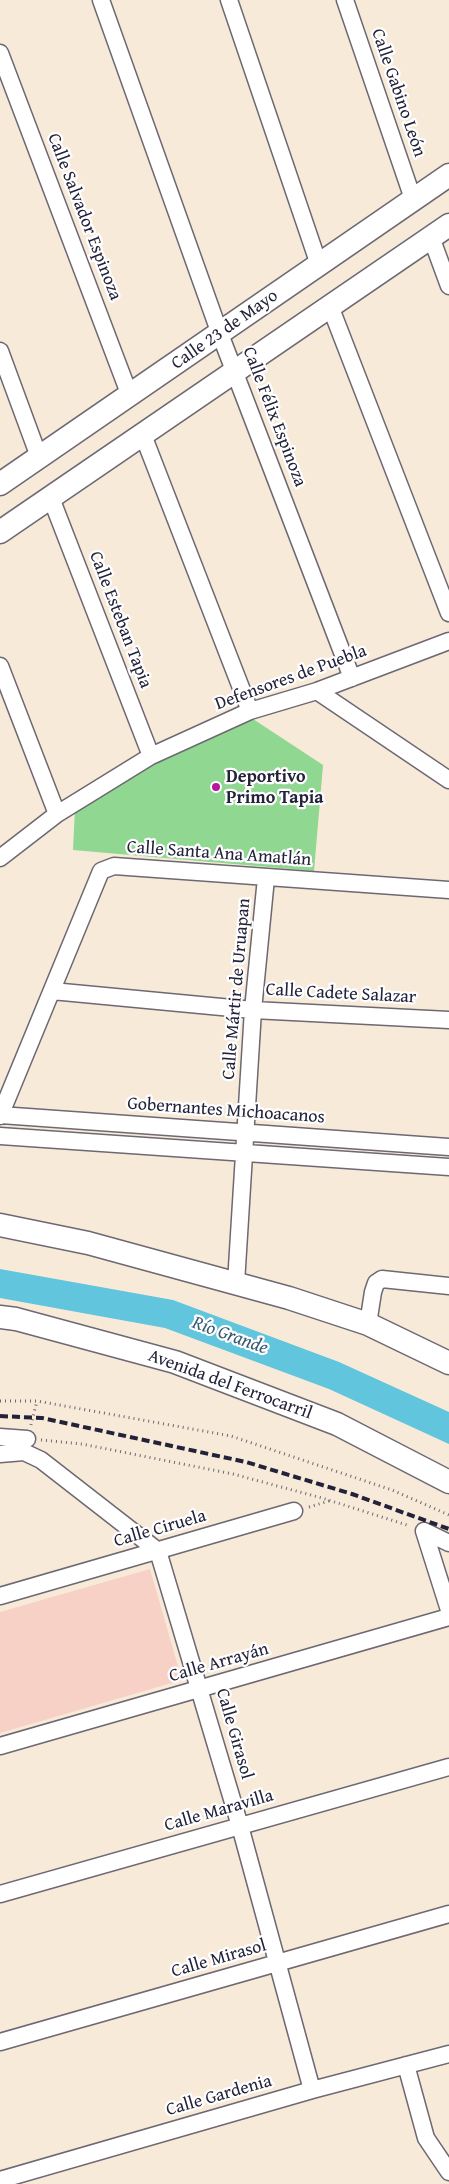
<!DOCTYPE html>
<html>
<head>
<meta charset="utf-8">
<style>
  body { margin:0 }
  canvas { display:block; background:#f8ead8 }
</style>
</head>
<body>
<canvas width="449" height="2184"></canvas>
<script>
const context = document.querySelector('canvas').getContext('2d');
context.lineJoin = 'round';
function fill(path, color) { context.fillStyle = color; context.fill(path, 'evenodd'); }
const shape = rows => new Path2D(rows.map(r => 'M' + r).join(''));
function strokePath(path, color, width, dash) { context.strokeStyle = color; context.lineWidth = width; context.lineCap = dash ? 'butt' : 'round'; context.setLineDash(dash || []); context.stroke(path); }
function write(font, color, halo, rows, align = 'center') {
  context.font = font + ' "Gentium Book Plus",serif'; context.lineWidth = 4.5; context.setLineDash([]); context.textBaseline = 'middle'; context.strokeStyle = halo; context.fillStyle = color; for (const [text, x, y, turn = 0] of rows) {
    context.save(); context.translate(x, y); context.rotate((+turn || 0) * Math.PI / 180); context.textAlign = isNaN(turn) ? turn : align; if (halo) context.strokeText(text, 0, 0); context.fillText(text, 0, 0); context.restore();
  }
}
fill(shape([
  [150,1569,182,1680,0,1733,0,1612]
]), '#f7d1c6');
fill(shape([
  [253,719,323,765,314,871,73,850,75,808,154,761]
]), '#90d791');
fill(shape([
  [0,1269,173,1300,339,1362,449,1412,449,1444,329,1389,165,1328,0,1298]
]), '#60c5dd');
const street = shape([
  [101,0,220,334,352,678],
  [229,0,319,265],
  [345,0,413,199],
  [0,53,130,396],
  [431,237,449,286],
  [330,306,449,613],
  [0,351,39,457],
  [143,435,250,711],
  [51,498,151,756],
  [0,666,57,814],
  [317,691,449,780],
  [0,858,57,814,151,756,250,711,317,691,449,641],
  [52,991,253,1010,449,1020],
  [0,1115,449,1147],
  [0,1116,101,871,114,866,449,890],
  [0,1136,449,1167],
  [236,1283,253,1010,266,878],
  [368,1324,373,1292,376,1283,382,1279,449,1286],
  [0,1437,27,1439],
  [0,1454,24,1452,41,1460,158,1551,240,1826,312,2090],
  [424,1531,449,1610],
  [424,1531,449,1543],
  [0,1596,294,1511],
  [0,1746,449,1617],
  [0,1894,449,1767],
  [0,2042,449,1914],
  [406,2065,426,2138,449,2172],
  [0,2180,312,2090,449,2054]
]);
const secondary = shape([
  [0,484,449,175],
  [0,532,449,225],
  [0,1225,88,1243,289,1298,368,1324,449,1363],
  [0,1317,16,1319,175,1362,337,1424,449,1482]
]);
strokePath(street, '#6d6872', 19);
strokePath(secondary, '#6d6872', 25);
strokePath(shape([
  [0,1401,37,1401,231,1436,392,1490,449,1515],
  [31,1425,37,1401],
  [41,1440,82,1444,233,1474,322,1498,410,1526],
  [309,1507,329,1501]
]), '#6d6872', 3, [1, 4]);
strokePath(street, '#fff', 16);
strokePath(secondary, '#fff', 22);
strokePath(shape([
  [0,1416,42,1418,246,1462,352,1494,449,1529]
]), '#22223b', 4, [8, 4]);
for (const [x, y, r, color] of [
  [216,787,5,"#b5179e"]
]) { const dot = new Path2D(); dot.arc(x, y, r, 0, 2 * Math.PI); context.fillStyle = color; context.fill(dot); strokePath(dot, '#fff', 2); }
write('18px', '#22223b', '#fff', [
  ["Calle Gabino León",398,93,71],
  ["Calle Salvador Espinoza",84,217,69],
  ["Calle 23 de Mayo",225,330,-35],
  ["Calle Félix Espinoza",274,417,69],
  ["Calle Esteban Tapia",120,620,69],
  ["Defensores de Puebla",291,678,-20],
  ["Calle Santa Ana Amatlán",219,854,4],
  ["Calle Mártir de Uruapan",237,989,-85],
  ["Calle Cadete Salazar",341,994,3],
  ["Gobernantes Michoacanos",226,1111,4],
  ["Avenida del Ferrocarril",230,1385,20],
  ["Calle Ciruela",160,1529,-16],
  ["Calle Arrayán",219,1663,-16],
  ["Calle Girasol",234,1734,74],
  ["Calle Maravilla",219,1811,-16],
  ["Calle Mirasol",219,1959,-16],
  ["Calle Gardenia",219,2096,-16]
]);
write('bold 18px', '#22223b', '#fff', [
  ["Deportivo",226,777],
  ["Primo Tapia",226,798]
], 'left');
write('italic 19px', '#385b74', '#fff', [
  ["Río Grande",230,1336,20]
]);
</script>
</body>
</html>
